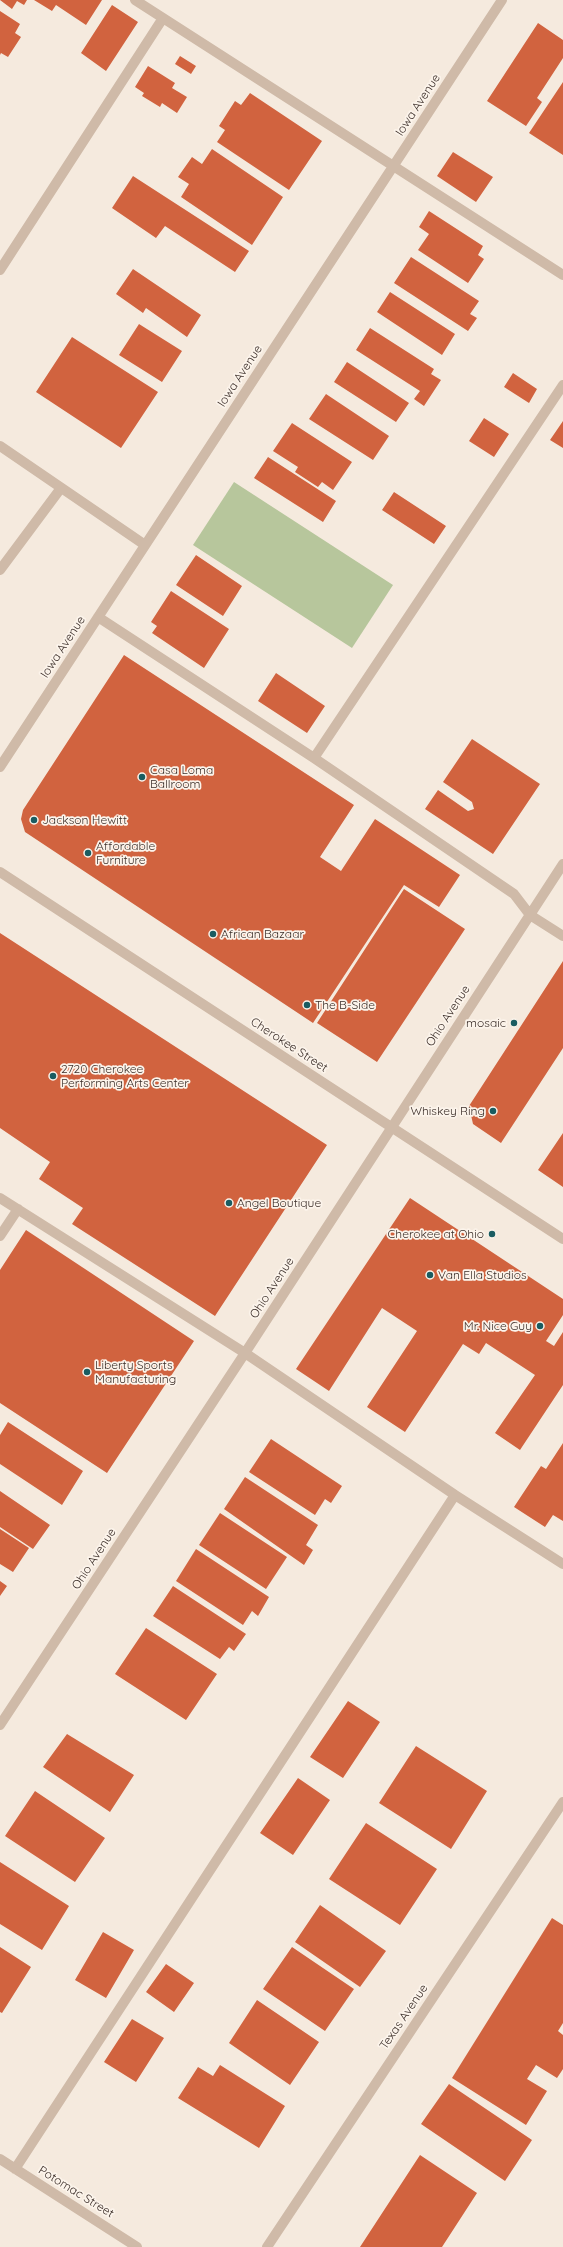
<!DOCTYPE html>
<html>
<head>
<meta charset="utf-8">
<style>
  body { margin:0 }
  canvas { display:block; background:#f5eade }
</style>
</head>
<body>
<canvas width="563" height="2247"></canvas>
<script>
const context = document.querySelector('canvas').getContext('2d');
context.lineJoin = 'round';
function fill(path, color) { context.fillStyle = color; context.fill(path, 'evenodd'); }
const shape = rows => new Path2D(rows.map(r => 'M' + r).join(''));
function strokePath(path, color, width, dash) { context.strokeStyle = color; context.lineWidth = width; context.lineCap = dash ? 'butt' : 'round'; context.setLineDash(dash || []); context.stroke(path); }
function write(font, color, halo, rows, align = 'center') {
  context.font = font + ' Quicksand,sans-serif'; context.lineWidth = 3.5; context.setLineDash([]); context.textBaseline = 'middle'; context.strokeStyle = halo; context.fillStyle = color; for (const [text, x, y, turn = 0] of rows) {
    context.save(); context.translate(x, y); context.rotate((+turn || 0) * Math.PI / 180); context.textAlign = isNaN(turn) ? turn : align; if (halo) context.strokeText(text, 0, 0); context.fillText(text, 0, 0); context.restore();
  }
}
fill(shape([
  [234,482,393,585,352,648,193,545]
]), '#b7c69c');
fill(shape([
  [0,0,27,0,24,5,17,1,12,9],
  [34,0,102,0,86,25,56,5,52,11],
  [112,5,138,22,106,71,81,53],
  [0,11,20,24,15,33,21,37,8,57,1,53,0,55],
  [538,23,563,40,563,58,537,98,542,102,526,126,487,101],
  [180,56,196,66,191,74,175,64],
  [148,66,175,83,172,88,187,97,177,113,162,103,160,107,142,96,144,93,135,87],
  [563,82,563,155,529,133],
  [250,93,322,141,289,190,217,142,225,130,219,126,235,101,241,105],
  [212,149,283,197,252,245,181,197,189,184,178,177,192,157,202,164],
  [453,152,493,177,476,202,437,176],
  [133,176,249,251,235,272,165,226,156,238,112,208],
  [429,211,483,246,478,255,484,259,468,283,418,250,429,234,419,227],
  [411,257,479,301,470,314,477,318,468,331,394,283],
  [133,269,201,315,187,337,146,308,143,313,116,294],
  [390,292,455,334,442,355,377,312],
  [139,324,182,351,162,382,119,355],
  [370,328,434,369,431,374,441,380,424,406,414,399,420,391,356,350],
  [72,337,158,392,121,448,36,392],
  [347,362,409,403,396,422,334,382],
  [513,373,537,389,529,403,504,387],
  [326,394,389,436,373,460,309,419],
  [484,418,509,434,494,457,469,441],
  [563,421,563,448,550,440],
  [292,423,352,462,333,490,322,482,318,487,295,472,298,467,273,451],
  [268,457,336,501,323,522,254,478],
  [394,492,446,526,434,544,382,510],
  [196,555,242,586,223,616,176,585],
  [171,591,229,629,204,668,152,633,157,626,151,622],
  [124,655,354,805,320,857,341,871,375,819,460,875,439,907,404,885,313,1023,25,832,21,819,23,810],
  [276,673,325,706,307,733,258,701],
  [472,739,540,784,493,854,425,809,438,790,468,811,474,809,472,802,443,782],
  [404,889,465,929,377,1062,317,1023],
  [0,933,327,1145,215,1316,72,1224,83,1208,39,1179,50,1162,0,1128],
  [563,961,563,1048,501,1143,473,1124,469,1106],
  [563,1133,563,1187,538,1170],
  [410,1198,563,1299,563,1315,546,1341,554,1346,563,1332,563,1385,520,1450,495,1433,535,1375,486,1343,479,1354,463,1344,405,1432,367,1407,417,1331,382,1308,329,1391,296,1369],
  [26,1230,194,1341,107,1473,0,1403,0,1270],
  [8,1422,83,1471,62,1505,0,1464,0,1435],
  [271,1439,342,1486,331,1503,325,1499,315,1515,249,1472],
  [563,1443,563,1521,553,1515,545,1527,514,1507,541,1466,546,1469],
  [245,1477,318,1525,306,1545,313,1550,304,1565,224,1509],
  [0,1491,50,1525,33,1549,0,1527],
  [220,1513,287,1557,266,1589,199,1545],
  [0,1529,29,1548,13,1572,0,1564],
  [196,1549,269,1597,258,1616,252,1611,243,1625,176,1581],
  [0,1581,7,1586,0,1596],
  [173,1586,246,1634,234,1651,229,1647,220,1659,153,1616],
  [146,1628,217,1674,186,1720,115,1674],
  [348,1701,380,1722,343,1778,310,1757],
  [67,1734,134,1775,110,1812,43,1767],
  [416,1746,487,1791,451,1849,379,1803],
  [298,1778,330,1800,293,1855,260,1833],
  [35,1791,105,1838,75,1882,5,1836],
  [366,1823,437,1869,400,1925,329,1879],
  [0,1862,69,1906,42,1950,0,1924],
  [320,1905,386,1951,360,1987,295,1942],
  [552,1918,563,1925,563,2023,558,2031,563,2035,563,2069,557,2078,536,2065,527,2079,547,2091,526,2125,452,2078],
  [103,1932,134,1950,106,1998,75,1980],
  [0,1947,31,1967,2,2013,0,2012],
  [292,1947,354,1989,325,2031,263,1989],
  [166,1964,194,1983,174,2012,146,1992],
  [257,2000,319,2042,290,2085,229,2043],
  [132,2019,164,2038,136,2082,104,2062],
  [220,2065,285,2106,259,2148,178,2098,198,2067,213,2076],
  [449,2084,532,2140,505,2181,421,2124],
  [420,2155,477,2193,442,2247,360,2247]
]), '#d1633f');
strokePath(shape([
  [135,0,563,275],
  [0,270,163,18],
  [0,446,145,545],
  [0,570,61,488],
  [98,617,314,758,514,894,530,915,563,936],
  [314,758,563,385],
  [0,767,502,0],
  [0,872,563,1239],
  [0,1198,245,1353,455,1495,563,1564],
  [0,1236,18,1209],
  [0,1725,245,1353,563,864],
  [0,2159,137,2247],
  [15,2169,455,1495],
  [267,2247,563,1802]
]), '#cfbaa8', 10);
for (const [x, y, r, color] of [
  [142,777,4,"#1a5c61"],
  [34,820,4,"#1a5c61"],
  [88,853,4,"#1a5c61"],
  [213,934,4,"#1a5c61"],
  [307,1005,4,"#1a5c61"],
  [514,1023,4,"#1a5c61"],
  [53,1076,4,"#1a5c61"],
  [493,1111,4,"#1a5c61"],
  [229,1203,4,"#1a5c61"],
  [492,1234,4,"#1a5c61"],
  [430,1275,4,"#1a5c61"],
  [540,1326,4,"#1a5c61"],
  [87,1372,4,"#1a5c61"]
]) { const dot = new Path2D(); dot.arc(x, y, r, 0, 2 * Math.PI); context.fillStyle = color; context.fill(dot); strokePath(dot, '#fcf4eb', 1.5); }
write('12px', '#3b2e29', '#fcf4eb', [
  ["Iowa Avenue",418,105,-57],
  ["Iowa Avenue",240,376,-57],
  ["Iowa Avenue",63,647,-57],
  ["Ohio Avenue",448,1016,-57],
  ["Cherokee Street",289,1045,33],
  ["Ohio Avenue",272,1288,-57],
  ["Ohio Avenue",94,1559,-57],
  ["Texas Avenue",404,2017,-56],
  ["Potomac Street",76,2192,32]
]);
write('12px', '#3b2e29', '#fcf4eb', [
  ["Casa Loma",150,770],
  ["Ballroom",150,784],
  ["Jackson Hewitt",42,820],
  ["Affordable",96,846],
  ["Furniture",96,860],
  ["African Bazaar",221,934],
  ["The B-Side",315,1005],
  ["mosaic",506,1023,"right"],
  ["2720 Cherokee",61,1069],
  ["Performing Arts Center",61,1083],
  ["Whiskey Ring",485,1111,"right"],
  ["Angel Boutique",237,1203],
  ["Cherokee at Ohio",484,1234,"right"],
  ["Van Ella Studios",438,1275],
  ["Mr. Nice Guy",532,1326,"right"],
  ["Liberty Sports",95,1365],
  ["Manufacturing",95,1379]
], 'left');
</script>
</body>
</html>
